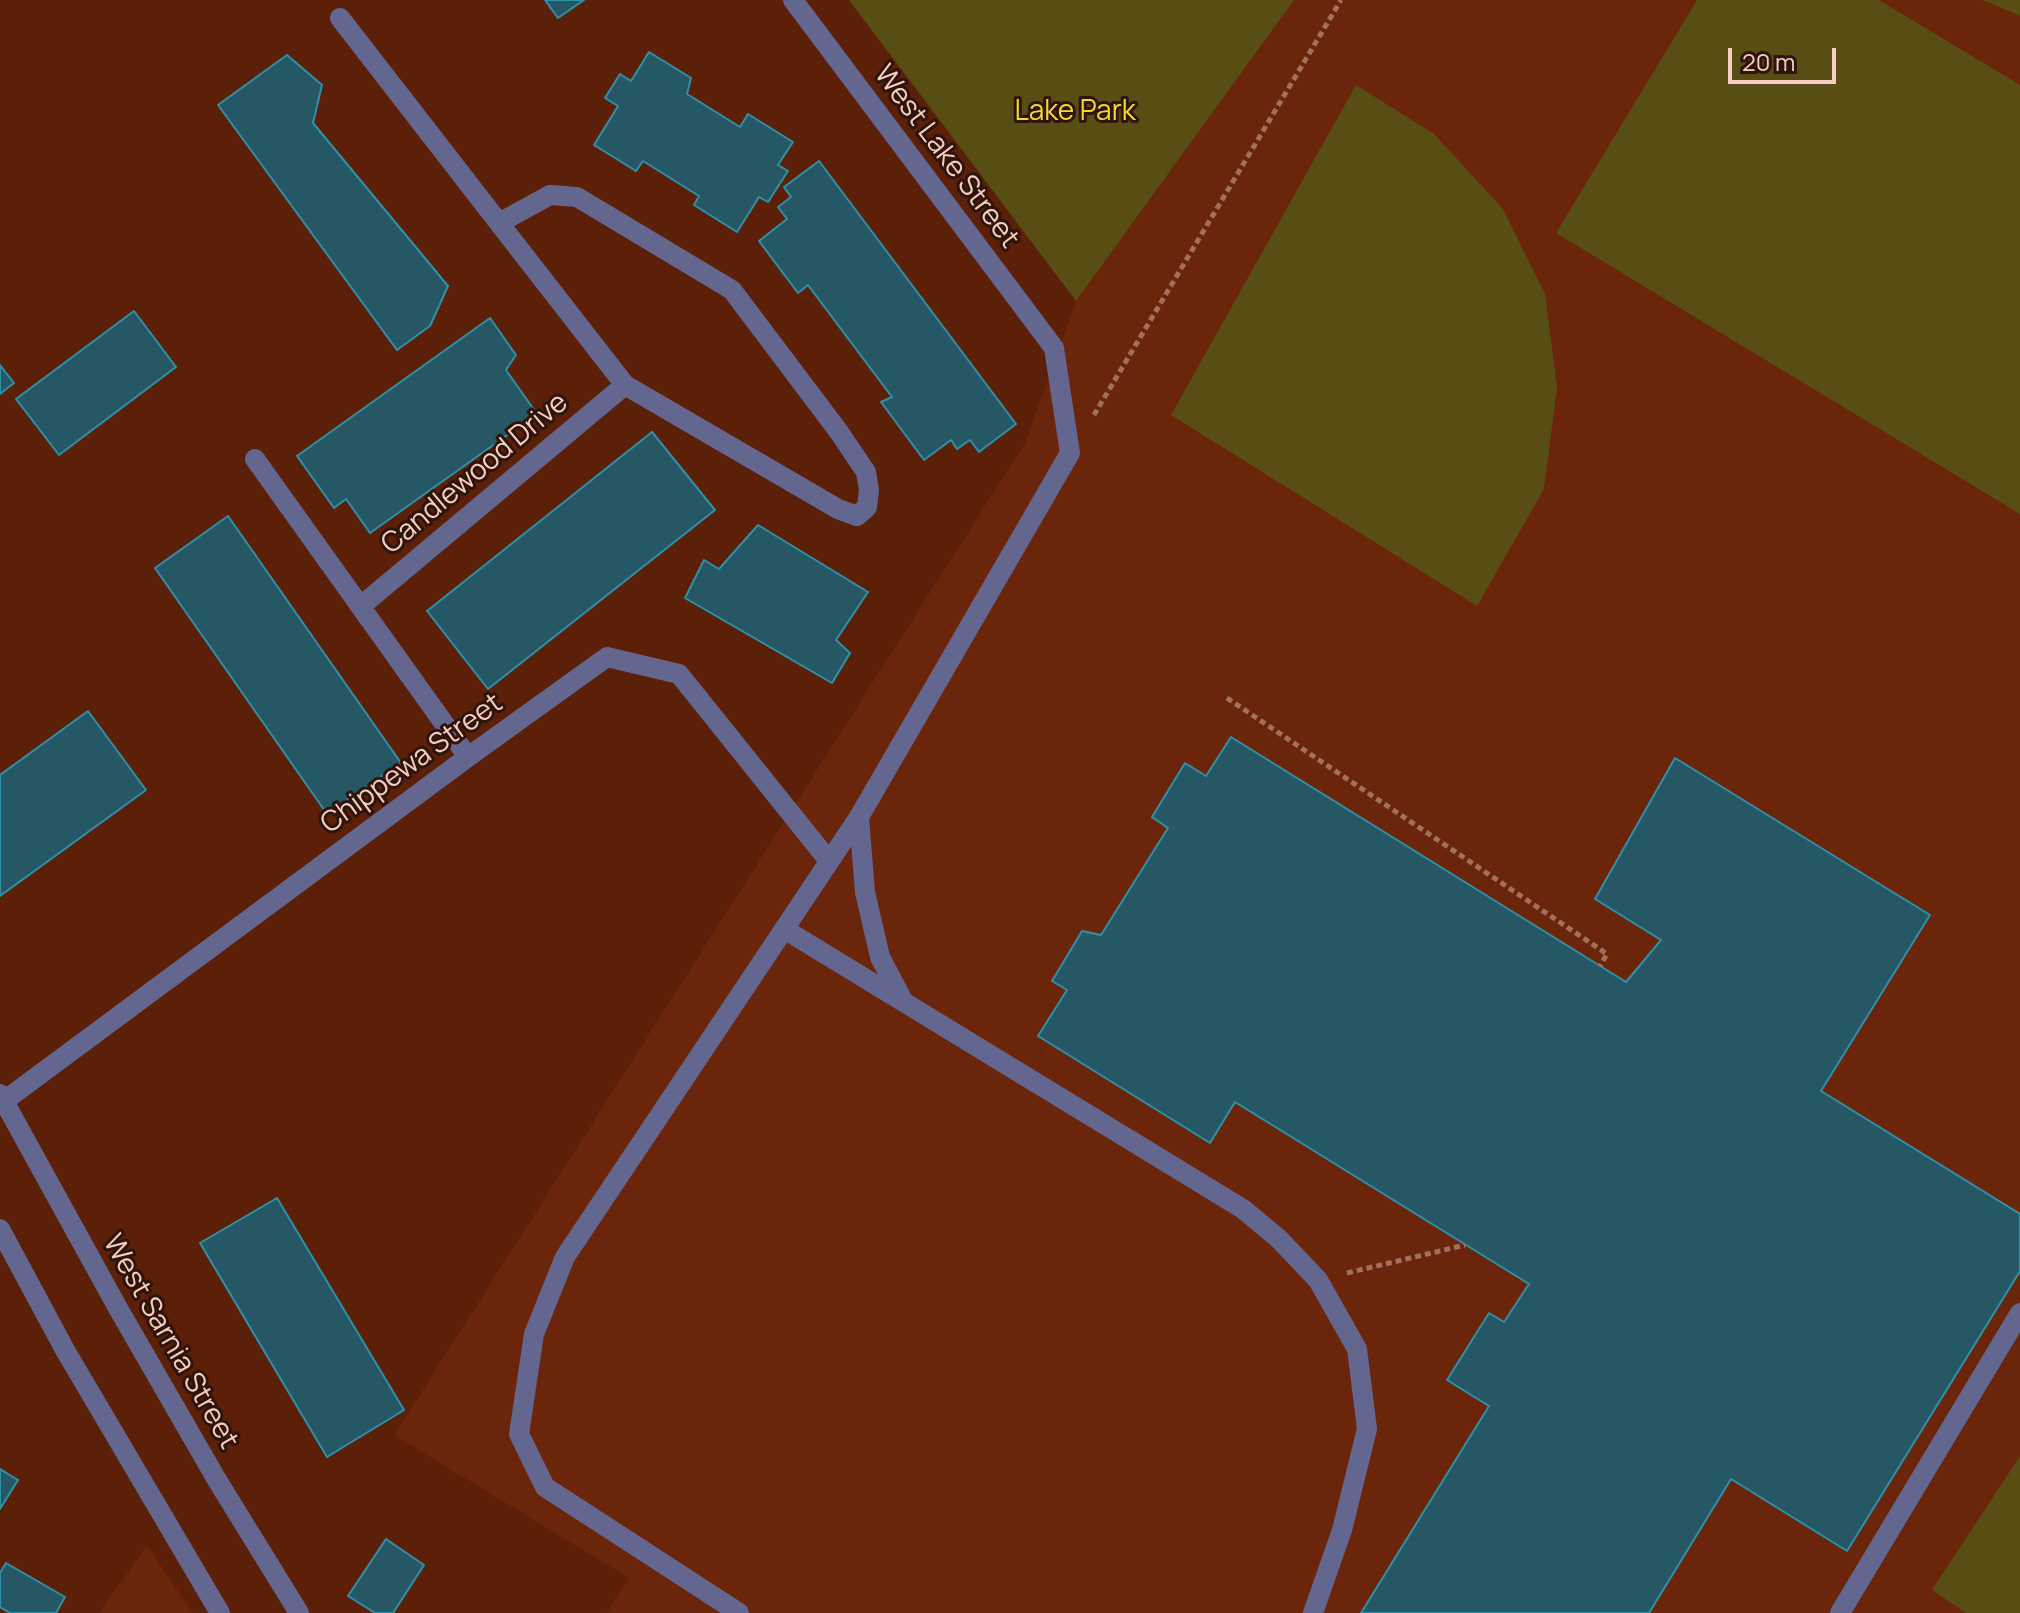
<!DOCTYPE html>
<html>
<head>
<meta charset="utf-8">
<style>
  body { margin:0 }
  #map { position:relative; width:2020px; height:1613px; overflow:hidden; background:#5c1f07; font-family:Manrope,sans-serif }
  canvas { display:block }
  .scale { position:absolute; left:1728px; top:48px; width:108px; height:36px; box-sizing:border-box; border:4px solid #f5cec1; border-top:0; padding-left:10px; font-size:24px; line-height:28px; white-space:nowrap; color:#f5cec1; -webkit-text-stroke:6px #2f140b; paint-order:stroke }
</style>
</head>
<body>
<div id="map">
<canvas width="2020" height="1613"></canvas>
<div class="scale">20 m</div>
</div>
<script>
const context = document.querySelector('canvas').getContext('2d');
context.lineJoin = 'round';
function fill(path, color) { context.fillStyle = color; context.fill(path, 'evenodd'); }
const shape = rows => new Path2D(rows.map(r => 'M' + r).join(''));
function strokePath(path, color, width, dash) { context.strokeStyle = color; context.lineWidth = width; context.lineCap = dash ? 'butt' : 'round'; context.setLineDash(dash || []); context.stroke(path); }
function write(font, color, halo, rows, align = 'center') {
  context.font = font + ' Manrope,sans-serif'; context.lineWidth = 6; context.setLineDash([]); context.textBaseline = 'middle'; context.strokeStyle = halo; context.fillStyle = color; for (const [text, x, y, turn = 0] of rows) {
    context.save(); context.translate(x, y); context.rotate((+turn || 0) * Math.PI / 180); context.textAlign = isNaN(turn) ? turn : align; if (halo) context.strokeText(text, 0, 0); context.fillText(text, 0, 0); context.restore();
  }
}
fill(shape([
  [1294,0,1983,0,2020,16,2020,1613,607,1613,629,1578,394,1435,1025,443,1076,301],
  [147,1545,193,1613,99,1613]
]), '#6a250a');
fill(shape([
  [849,0,1294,0,1076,301],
  [1697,0,1879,0,2020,85,2020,514,1556,233],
  [1983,0,2020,0,2020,16],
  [1356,85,1434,134,1503,209,1545,294,1557,387,1544,489,1477,606,1171,415],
  [2020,1456,2020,1613,1966,1613,1932,1590]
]), '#584e13');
const building = shape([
  [545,0,584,0,558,18,545,0],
  [649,52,691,78,687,94,740,127,748,114,793,142,778,165,788,171,768,202,759,197,737,232,694,205,699,196,643,161,636,171,594,145,618,106,605,98,620,74,631,81,649,52],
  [287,55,322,85,313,123,448,286,430,326,397,350,218,105,287,55],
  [819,161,1016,424,979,452,970,440,957,449,951,440,924,460,881,402,892,397,808,285,798,293,759,241,787,219,778,207,791,197,784,187,819,161],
  [134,311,176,367,59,455,16,399,134,311],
  [490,318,516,355,506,370,537,414,370,533,346,499,334,508,297,456,490,318],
  [0,365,14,383,0,394,0,365],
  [652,432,715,510,488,689,427,611,652,432],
  [228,516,401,763,327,814,155,568,228,516],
  [758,525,868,592,836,640,850,653,832,683,685,598,704,560,719,569,758,525],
  [88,711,146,790,0,896,0,775,88,711],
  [1231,737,1626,982,1661,940,1595,899,1675,758,1930,915,1821,1091,2020,1214,2020,1271,1847,1551,1731,1479,1649,1613,1361,1613,1489,1406,1447,1380,1489,1313,1504,1322,1529,1284,1235,1102,1210,1143,1038,1036,1067,990,1052,981,1082,931,1101,935,1168,828,1152,817,1185,763,1206,776,1231,737],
  [277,1198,404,1410,327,1457,200,1243,277,1198],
  [0,1469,18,1480,0,1509,0,1469],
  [386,1539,424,1565,393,1613,375,1613,348,1596,386,1539],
  [6,1563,65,1597,56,1613,10,1613,0,1607,0,1573,6,1563]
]);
fill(building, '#265765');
strokePath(building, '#3090aa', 2);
strokePath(shape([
  [1094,415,1341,0],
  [1227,698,1607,954,1600,966],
  [1347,1273,1465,1245]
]), '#a3705e', 5, [6, 4]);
strokePath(shape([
  [340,18,499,223,625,385,838,509,857,516,867,507,869,490,866,472,839,432,732,290,577,197,550,195,499,223],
  [255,459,468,757],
  [361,606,625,385],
  [859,817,865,892,880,957,903,1001],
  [784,929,1243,1209,1279,1239,1318,1280,1357,1349,1367,1429,1342,1530,1313,1613],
  [0,1094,119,1310,217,1480,299,1613],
  [0,1104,468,757,607,657,679,674,829,861],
  [0,1229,65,1350,220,1613],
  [739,1613,545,1487,519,1434,534,1334,565,1257,859,817,1070,453,1054,348,793,0],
  [1840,1613,2020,1313]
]), '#636790', 20);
write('28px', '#f4d92d', '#2f140b', [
  ["Lake Park",1075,112]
]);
write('28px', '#f5cec1', '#2f140b', [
  ["West Lake Street",946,157,53],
  ["Candlewood Drive",475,474,-40],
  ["Chippewa Street",412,764,-36],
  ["West Sarnia Street",170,1342,60]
]);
</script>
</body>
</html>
